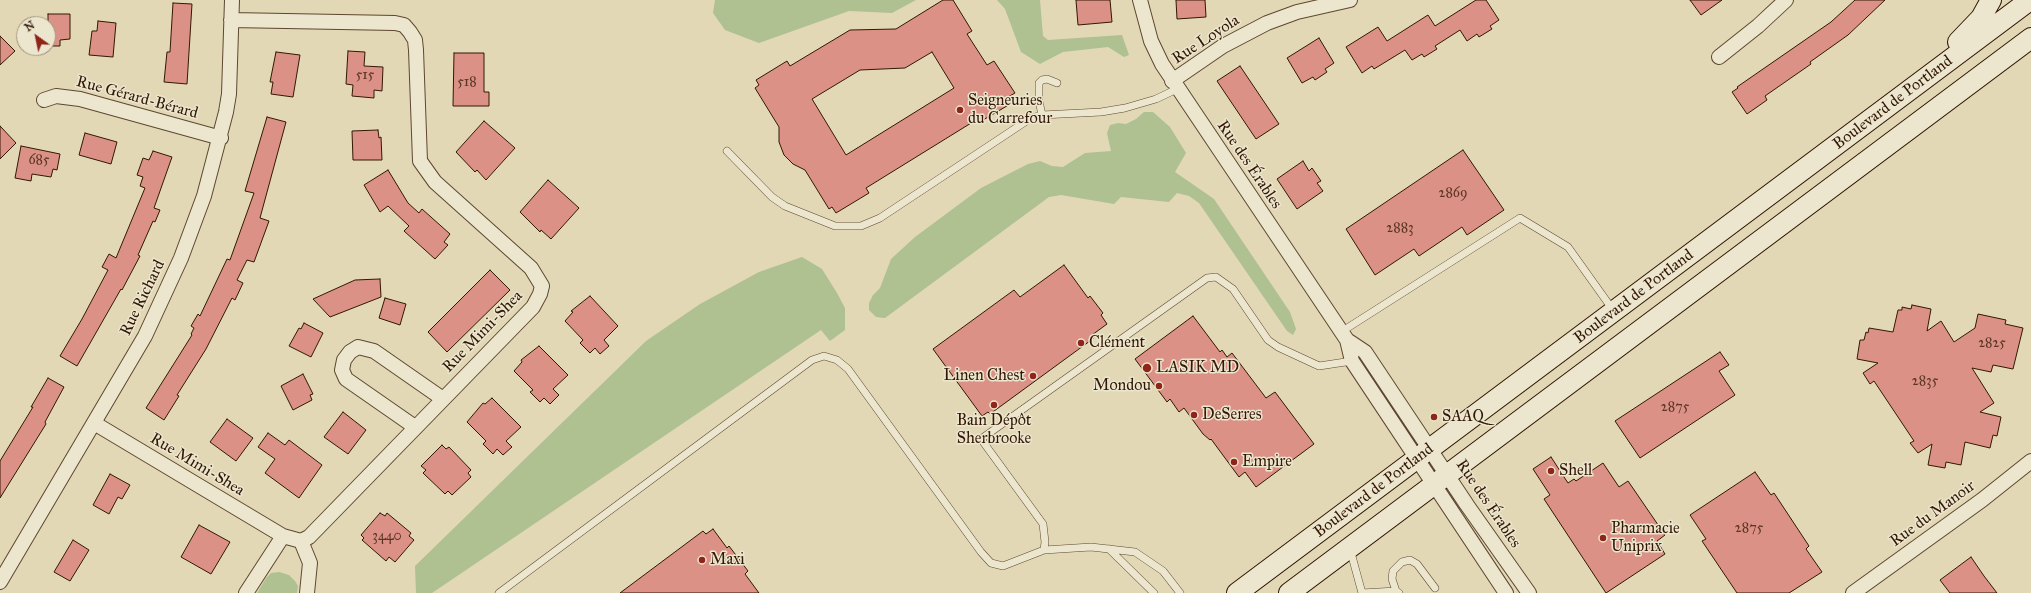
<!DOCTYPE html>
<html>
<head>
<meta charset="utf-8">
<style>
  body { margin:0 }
  #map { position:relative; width:2031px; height:593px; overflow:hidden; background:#e2d8b5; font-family:"IM FELL Great Primer",serif }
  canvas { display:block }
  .north { position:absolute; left:16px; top:16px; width:40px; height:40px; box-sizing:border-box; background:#ece6cf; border:1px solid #a2937e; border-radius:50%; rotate:327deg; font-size:11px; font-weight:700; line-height:16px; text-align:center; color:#321704 }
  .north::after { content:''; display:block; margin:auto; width:14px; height:18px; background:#8f2418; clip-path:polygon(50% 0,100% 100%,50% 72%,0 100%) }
</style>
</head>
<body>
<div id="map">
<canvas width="2031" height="593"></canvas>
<div class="north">N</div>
</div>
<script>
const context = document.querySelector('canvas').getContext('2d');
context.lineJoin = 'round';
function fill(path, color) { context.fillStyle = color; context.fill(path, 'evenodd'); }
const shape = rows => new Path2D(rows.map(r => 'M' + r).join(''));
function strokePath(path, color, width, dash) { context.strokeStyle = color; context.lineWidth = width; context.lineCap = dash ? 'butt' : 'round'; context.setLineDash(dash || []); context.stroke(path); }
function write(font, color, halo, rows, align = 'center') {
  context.font = font + ' "IM FELL Great Primer",serif'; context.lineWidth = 3; context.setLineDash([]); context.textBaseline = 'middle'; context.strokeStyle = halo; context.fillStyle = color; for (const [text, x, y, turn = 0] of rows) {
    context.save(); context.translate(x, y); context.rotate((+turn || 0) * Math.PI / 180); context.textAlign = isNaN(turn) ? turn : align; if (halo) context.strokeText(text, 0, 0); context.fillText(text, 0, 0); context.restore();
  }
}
fill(shape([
  [715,0,916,0,892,13,849,11,759,43,725,30,713,13],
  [997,0,1040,0,1043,36,1048,40,1122,35,1129,55,1124,57,1108,47,1063,52,1040,64,1021,52,1005,9],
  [1144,112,1153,112,1170,127,1186,153,1175,172,1214,199,1290,312,1296,329,1293,335,1287,331,1199,203,1189,196,1177,193,1169,202,1121,197,1114,204,1061,195,1049,197,885,318,876,317,869,310,869,303,873,295,880,288,891,259,915,237,981,188,1028,164,1040,161,1052,166,1063,167,1085,153,1111,151,1107,133,1110,125,1118,123,1126,124,1136,119],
  [802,257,822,269,837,293,845,308,845,330,830,341,821,330,432,593,416,593,415,566,646,341,700,304,759,272],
  [279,572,289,575,295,581,298,586,297,593,257,593,266,578,271,573]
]), '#afc091');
const building = shape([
  [943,0,953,0,972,31,967,34,987,65,994,61,1015,93,1008,97,1012,103,978,123,976,120,866,188,869,193,836,213,832,207,829,209,805,170,793,164,784,155,779,142,779,127,755,88,759,85,756,80,787,61,790,66,850,30,896,29,943,0],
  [932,52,954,88,846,155,812,99,860,70,905,68,932,52],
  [1076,0,1110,0,1112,22,1078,25,1076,0],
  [1176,0,1205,0,1206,17,1177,19,1176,0],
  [1476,0,1486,0,1499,20,1490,26,1492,29,1479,37,1477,34,1467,41,1460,30,1435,46,1437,49,1424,57,1422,54,1412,60,1405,50,1374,69,1372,66,1362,73,1346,47,1378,27,1387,41,1428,15,1435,26,1476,0],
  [1690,0,1722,0,1701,15,1690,0],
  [1855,0,1885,0,1848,35,1810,62,1811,64,1765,96,1767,100,1747,114,1732,92,1738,88,1737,87,1831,22,1855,0],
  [173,3,192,4,187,84,164,82,167,52,170,52,173,3],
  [48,14,70,14,70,39,60,40,60,46,48,46,48,14],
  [98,21,116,23,113,57,89,55,92,31,97,31,98,21],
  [0,36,15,51,0,65,0,36],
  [1319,38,1334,63,1325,69,1327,72,1315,80,1313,77,1302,83,1287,58,1319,38],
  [348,51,365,52,364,66,383,67,382,91,374,90,374,98,352,96,353,85,346,84,348,51],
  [276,52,300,55,293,97,271,94,273,82,270,82,276,52],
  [454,53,484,53,484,92,489,92,489,106,453,106,454,53],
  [1240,66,1279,124,1256,139,1217,81,1240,66],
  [267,117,286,122,260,218,269,221,254,262,247,260,237,280,243,283,235,300,232,298,206,349,177,395,179,396,164,420,146,408,192,335,191,334,194,328,191,326,198,314,200,316,227,259,230,260,254,193,245,191,267,117],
  [484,121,515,148,486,180,477,170,475,172,456,152,484,121],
  [0,126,16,143,0,159,0,126],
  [378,130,379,138,381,137,382,160,353,160,352,131,378,130],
  [85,133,117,142,111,164,79,155,85,133],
  [21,146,60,154,57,170,53,169,51,177,32,174,31,181,15,178,21,146],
  [1463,150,1504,210,1467,235,1462,227,1419,256,1414,249,1375,275,1346,229,1463,150],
  [153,151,172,157,154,208,160,210,155,222,153,221,138,255,140,256,122,290,121,289,77,366,60,356,82,319,108,270,102,267,109,254,116,258,145,188,140,186,143,177,137,175,143,158,149,160,153,151],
  [1303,161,1309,171,1312,168,1321,181,1317,183,1323,191,1297,209,1277,179,1303,161],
  [388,170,408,203,419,213,422,209,450,234,444,242,448,245,435,259,404,231,409,226,388,206,380,212,364,185,388,170],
  [548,180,579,208,551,239,541,230,540,232,520,212,548,180],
  [1064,265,1088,298,1090,296,1103,313,1101,315,1107,324,1092,335,1094,338,990,414,988,412,982,416,933,349,1014,290,1020,297,1064,265],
  [490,270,510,290,447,352,428,332,490,270],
  [380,279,381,297,330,317,313,299,355,280,380,279],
  [590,296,618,326,604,340,609,346,600,354,595,348,590,353,580,343,583,340,565,321,573,312,571,311,590,296],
  [385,298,406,304,400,325,379,318,385,298],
  [1912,305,1931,309,1927,331,1941,321,1954,342,1975,328,1978,314,2006,320,2005,324,2023,328,2013,369,1993,365,1991,372,1972,368,1994,403,1980,412,2001,417,1997,436,1993,435,1990,448,1965,442,1961,465,1946,462,1945,468,1928,465,1932,444,1918,453,1910,443,1914,441,1874,381,1870,384,1863,373,1878,363,1857,359,1860,340,1864,340,1866,332,1868,333,1869,328,1893,332,1898,310,1902,310,1902,307,1911,309,1912,305],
  [1193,316,1220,352,1222,350,1227,357,1232,353,1266,398,1275,392,1314,444,1256,487,1245,472,1239,477,1211,439,1210,440,1203,434,1184,408,1179,412,1170,399,1167,402,1135,359,1193,316],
  [304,323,323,333,311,357,289,346,299,328,301,329,304,323],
  [539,346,568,375,553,389,559,395,550,404,544,398,540,402,530,392,533,390,514,371,522,362,521,360,539,346],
  [1720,352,1729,365,1719,371,1735,395,1640,458,1615,421,1720,352],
  [303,374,313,394,310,395,312,400,293,410,281,386,303,374],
  [48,378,64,387,45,422,46,424,0,498,0,461,33,407,31,407,48,378],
  [492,398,521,427,506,441,512,447,503,455,497,449,493,454,483,444,486,441,467,422,483,403,485,404,492,398],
  [343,412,366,430,348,454,324,437,343,412],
  [227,419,253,438,236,461,210,442,227,419],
  [268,433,285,445,289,440,322,465,299,498,265,473,275,459,258,447,268,433],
  [442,445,446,449,449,447,471,470,468,473,471,477,452,495,448,491,445,494,423,473,426,470,421,466,442,445],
  [1551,457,1568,483,1574,479,1576,481,1603,463,1619,487,1628,481,1665,535,1657,541,1665,554,1606,593,1544,499,1550,495,1533,469,1551,457],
  [1755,472,1771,495,1774,493,1809,546,1806,549,1822,572,1789,593,1737,593,1702,541,1706,539,1690,515,1755,472],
  [110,474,130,485,122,499,118,497,109,514,93,505,110,474],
  [380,513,385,516,387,513,411,533,409,536,414,540,395,562,389,557,386,561,362,540,364,538,361,535,380,513],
  [199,525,230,542,211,574,181,557,199,525],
  [713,529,727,548,729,546,748,571,745,574,759,593,620,593,703,531,706,534,713,529],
  [73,540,89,550,70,581,54,572,73,540],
  [1971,557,1984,576,1997,593,1950,593,1940,580,1971,557]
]);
fill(building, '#db9186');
strokePath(building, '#321704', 1);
const service = shape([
  [1042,115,1039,101,1039,83,1042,80,1047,79,1057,83],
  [727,151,772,197,785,206,835,226,861,226,880,218,1031,118,1042,115,1101,112,1125,108,1156,99,1177,89],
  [1341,332,1520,218,1568,247,1613,310],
  [1109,549,1154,593],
  [1350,549,1362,593],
  [1044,550,1045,542,1043,524,981,439,1207,278,1216,277,1233,289,1268,340,1278,347,1319,366,1352,361],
  [1396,591,1392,579,1393,571,1402,562,1410,560,1417,564,1435,588],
  [499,593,812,360,824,356,837,360,848,369,981,552,991,563,1003,566,1044,550,1091,547,1135,552,1163,571,1180,593],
  [1362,593,1396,591,1399,593]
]);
const minor = shape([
  [1140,0,1151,41,1162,64,1347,340,1352,361,1506,593],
  [1719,57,1758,26,1786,0],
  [1172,81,1223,46,1267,23,1297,12,1350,0],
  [44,100,56,96,80,99,221,138],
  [1347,340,1365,352,1467,505,1529,593],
  [94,423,283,536,301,541,309,537,533,307,540,294,542,286,531,268,435,182,420,161,416,50,415,40,410,32,404,25,395,23,231,20],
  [415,427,346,379,342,370,344,360,350,352,358,347,374,351,443,399],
  [301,541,310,563,307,593],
  [0,582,145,336,181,258,204,196,226,112,229,94,232,0],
  [246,593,283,536],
  [1853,593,1982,500,2031,461]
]);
const secondary = shape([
  [1958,42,1981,18,1991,0],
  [1237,593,2030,0],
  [1289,593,2031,38]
]);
strokePath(service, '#5e4730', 8);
strokePath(minor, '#5e4730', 16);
strokePath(secondary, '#321704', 22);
strokePath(service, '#ece6cf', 7);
strokePath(minor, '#ece6cf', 14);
strokePath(secondary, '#ece6cf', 20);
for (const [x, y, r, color] of [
  [960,110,4,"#8f2418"],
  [1081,343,4,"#8f2418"],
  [1147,368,5,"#8f2418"],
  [1033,376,4,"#8f2418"],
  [1159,386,4,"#8f2418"],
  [994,405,4,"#8f2418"],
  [1194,415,4,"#8f2418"],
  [1434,417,4,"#8f2418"],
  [1234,462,4,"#8f2418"],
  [1551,471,4,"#8f2418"],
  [1603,538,4,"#8f2418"],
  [702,560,4,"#8f2418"]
]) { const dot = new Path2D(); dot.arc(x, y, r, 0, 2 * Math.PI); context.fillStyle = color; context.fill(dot); strokePath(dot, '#ece6cf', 1.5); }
write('14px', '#5c3624', null, [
  ["515",365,76],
  ["518",467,83],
  ["685",39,161],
  ["2869",1453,194],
  ["2883",1400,229],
  ["2825",1992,344],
  ["2835",1925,382],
  ["2875",1675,408],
  ["2875",1749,529],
  ["3440",387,537]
]);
write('16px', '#321704', '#ece6cf', [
  ["Rue Loyola",1206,40,-33],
  ["Rue Gérard-Bérard",137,98,15],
  ["Boulevard de Portland",1893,103,-37],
  ["Rue des Érables",1249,165,56],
  ["Boulevard de Portland",1634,297,-37],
  ["Rue Richard",143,298,-64],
  ["Rue Mimi-Shea",483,332,-46],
  ["Rue Mimi-Shea",197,465,31],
  ["Boulevard de Portland",1374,491,-37],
  ["Rue des Érables",1488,504,56],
  ["Rue du Manoir",1933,514,-36]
]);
write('16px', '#321704', '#ece6cf', [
  ["Seigneuries",968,101],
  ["du Carrefour",968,119],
  ["Clément",1089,343],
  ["LASIK MD",1156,368],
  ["Linen Chest",1025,376,"right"],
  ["Mondou",1151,386,"right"],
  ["DeSerres",1202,415],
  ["SAAQ",1442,417],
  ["Bain Dépôt",994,421,"center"],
  ["Sherbrooke",994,439,"center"],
  ["Empire",1242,462],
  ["Shell",1559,471],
  ["Pharmacie",1611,529],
  ["Uniprix",1611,547],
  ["Maxi",710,560]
], 'left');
</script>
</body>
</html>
